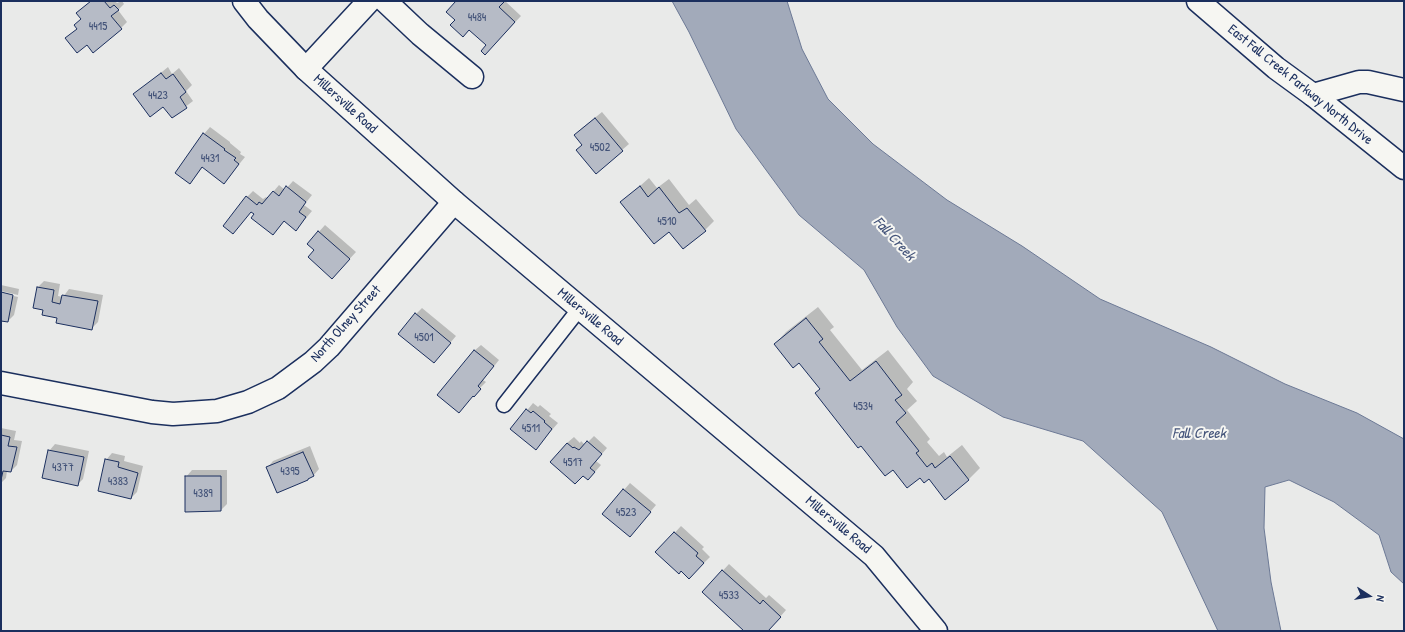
<!DOCTYPE html>
<html>
<head>
<meta charset="utf-8">
<style>
  body { margin:0 }
  #map { position:relative; width:1405px; height:632px; overflow:hidden; background:#e9eae9; font-family:"Patrick Hand",sans-serif }
  canvas { display:block }
  .frame { position:absolute; inset:0; border:2px solid #1b2f5e; pointer-events:none }
  .north { position:absolute; left:1349px; top:576px; width:40px; height:40px; -webkit-text-stroke:3px #f6f6f2; paint-order:stroke; rotate:102deg; font-size:11px; font-weight:700; line-height:16px; text-align:center; color:#1b2f5e }
  .north::after { content:''; display:block; margin:auto; width:14px; height:18px; background:#1b2f5e; clip-path:polygon(50% 0,100% 100%,50% 72%,0 100%) }
</style>
</head>
<body>
<div id="map">
<canvas width="1405" height="632"></canvas>
<div class="frame"></div>
<div class="north">N</div>
</div>
<script>
const context = document.querySelector('canvas').getContext('2d');
context.lineJoin = 'round';
function fill(path, color) { context.fillStyle = color; context.fill(path, 'evenodd'); }
const shape = rows => new Path2D(rows.map(r => 'M' + r).join(''));
function strokePath(path, color, width, dash) { context.strokeStyle = color; context.lineWidth = width; context.lineCap = dash ? 'butt' : 'round'; context.setLineDash(dash || []); context.stroke(path); }
function write(font, color, halo, rows, align = 'center') {
  context.font = font + ' "Patrick Hand",sans-serif'; context.lineWidth = 4; context.setLineDash([]); context.textBaseline = 'middle'; context.strokeStyle = halo; context.fillStyle = color; for (const [text, x, y, turn = 0] of rows) {
    context.save(); context.translate(x, y); context.rotate((+turn || 0) * Math.PI / 180); context.textAlign = isNaN(turn) ? turn : align; if (halo) context.strokeText(text, 0, 0); context.fillText(text, 0, 0); context.restore();
  }
}
const water = shape([
  [672,1,787,1,802,49,828,99,873,144,947,200,1022,246,1100,299,1211,347,1285,384,1357,413,1404,439,1404,584,1391,572,1379,535,1334,502,1289,480,1265,487,1264,528,1271,582,1281,631,1218,631,1162,512,1083,441,1003,417,933,376,897,327,864,270,799,215,736,129,689,32,672,1]
]);
fill(water, '#a2aaba');
strokePath(water, '#6c7995', 1);
fill(shape([
  [91,1,115,1,117,3,122,1,124,4,118,10,127,22,121,28,87,43,73,32,78,28,75,25,82,18,84,7],
  [457,1,505,1,521,16,491,48,456,20],
  [168,67,172,74,179,68,192,85,186,91,193,101,172,117,164,105,135,94],
  [602,112,629,144,622,150,583,145,581,129],
  [210,127,230,142,230,143,241,152,240,154,245,157,224,183,203,167,190,183,176,172,204,134],
  [649,178,657,188,669,179,689,205,696,199,714,221,705,230,670,230,622,202],
  [293,181,312,195,304,205,312,211,296,230,284,221,273,234,252,211,233,233,247,197,253,191,263,199,266,197,268,198,279,185,285,190],
  [325,225,356,252,332,278,315,250,308,244],
  [44,281,60,284,58,296,63,297,69,289,103,295,98,322,92,328,58,317,45,310,34,308,38,287],
  [1,285,19,289,18,295,1,291],
  [1,293,18,297,14,315,8,321,1,320],
  [818,307,834,327,830,330,862,370,888,350,913,382,907,389,917,401,907,410,930,439,927,442,939,456,944,452,947,457,962,445,980,468,968,480,920,476,893,469,821,389,800,362,775,344,786,332],
  [422,308,456,336,440,355,416,314],
  [481,345,499,360,483,380,486,382,473,395,474,351],
  [533,403,538,407,540,405,551,414,549,416,558,423,536,448,512,429],
  [1,428,16,431,14,440,22,441,17,465,11,471,7,471,6,478,1,483],
  [594,436,607,448,596,461,601,465,594,473,567,443,574,437,580,443,581,441,585,445],
  [55,444,89,451,83,479,77,485,49,451],
  [310,446,319,469,313,476,267,468,273,461],
  [112,453,125,456,124,461,143,466,137,492,131,498,106,460],
  [192,470,227,470,227,504,221,510,186,477],
  [630,483,656,505,630,536,603,514],
  [681,526,704,547,702,549,710,557,689,578,657,552],
  [729,564,766,598,769,595,786,610,768,631,746,631,703,592]
]), '#0003');
const building = shape([
  [91,1,104,1,110,8,114,5,119,10,111,16,122,29,93,53,87,45,77,53,65,38,77,29,74,25,81,19,76,13,91,1],
  [456,1,503,1,504,2,499,7,515,22,485,55,481,51,486,45,469,30,463,37,450,25,455,20,446,12,456,1],
  [161,73,166,79,173,74,186,92,180,97,187,108,172,118,163,107,150,117,133,94,161,73],
  [595,118,623,151,596,174,576,150,582,145,574,135,595,118],
  [203,133,225,149,224,150,236,158,234,160,239,164,224,184,202,167,190,184,175,173,203,133],
  [286,186,306,202,299,212,306,217,296,231,284,221,273,235,251,218,254,214,251,212,233,234,223,226,246,196,257,205,259,202,262,204,273,191,279,196,286,186],
  [640,186,648,197,659,187,679,213,687,208,706,231,683,249,669,232,654,244,620,202,640,186],
  [318,231,350,259,332,279,308,257,314,250,307,244,318,231],
  [37,287,54,290,52,302,60,304,62,295,98,301,92,330,56,323,57,318,42,315,43,310,33,308,37,287],
  [1,292,13,295,8,322,1,321,1,292],
  [415,313,451,343,434,363,398,334,415,313],
  [806,318,823,339,819,342,850,381,876,361,902,395,895,400,906,413,896,422,919,451,916,453,927,467,932,463,935,468,950,456,969,480,945,500,929,479,924,483,920,478,907,488,893,470,885,476,861,446,858,448,815,393,820,389,799,363,793,368,774,344,806,318],
  [474,350,494,366,478,386,481,389,474,397,473,396,459,413,437,395,474,350],
  [526,409,531,413,533,411,545,421,544,422,552,429,536,450,510,429,526,409],
  [1,435,10,437,8,446,17,447,11,472,3,471,1,480,1,435],
  [587,441,602,454,590,468,595,472,588,480,583,476,575,484,550,462,567,443,573,448,574,447,579,450,587,441],
  [48,450,84,457,78,486,42,478,48,450],
  [303,452,314,476,308,479,308,480,277,493,266,467,303,452],
  [105,459,119,462,118,467,138,473,131,499,98,491,105,459],
  [185,476,221,476,221,511,185,512,185,476],
  [623,489,651,512,630,537,602,514,623,489],
  [674,532,698,553,696,556,704,563,689,579,681,571,679,574,655,552,674,532],
  [722,570,760,604,763,600,781,617,768,631,744,631,702,592,722,570]
]);
fill(building, '#b6bbc6');
strokePath(building, '#1b2f5e', 1);
const lane = shape([
  [504,405,580,308]
]);
const street = shape([
  [385,1,420,34,472,77],
  [306,69,369,1],
  [1313,95,1359,82,1368,82,1404,90],
  [1,383,152,412,173,414,217,411,248,402,278,388,313,362,329,347,454,202]
]);
const secondary = shape([
  [244,1,258,19,306,69,454,202,874,556,936,631],
  [1198,1,1276,68,1313,95,1404,168]
]);
strokePath(lane, '#1b2f5e', 17);
strokePath(street, '#1b2f5e', 25);
strokePath(secondary, '#1b2f5e', 25);
strokePath(lane, '#f6f6f2', 14);
strokePath(street, '#f6f6f2', 22);
strokePath(secondary, '#f6f6f2', 22);
write('12px', '#425278', null, [
  ["4484",477,18],
  ["4415",98,27],
  ["4423",158,96],
  ["4502",600,148],
  ["4431",210,159],
  ["4510",667,222],
  ["4501",424,338],
  ["4534",863,407],
  ["4511",531,429],
  ["4517",573,463],
  ["4377",63,468],
  ["4395",290,472],
  ["4383",118,482],
  ["4389",203,494],
  ["4523",626,513],
  ["4533",729,596]
]);
write('14px', '#1b2f5e', '#f6f6f2', [
  ["East Fall Creek Parkway North Drive",1300,85,39],
  ["Millersville Road",345,104,42],
  ["Millersville Road",590,317,40],
  ["North Olney Street",346,324,-48],
  ["Millersville Road",838,525,40]
]);
write('italic 15px', '#44547a', '#f6f6f2', [
  ["Fall Creek",894,239,47],
  ["Fall Creek",1199,434]
]);
</script>
</body>
</html>
